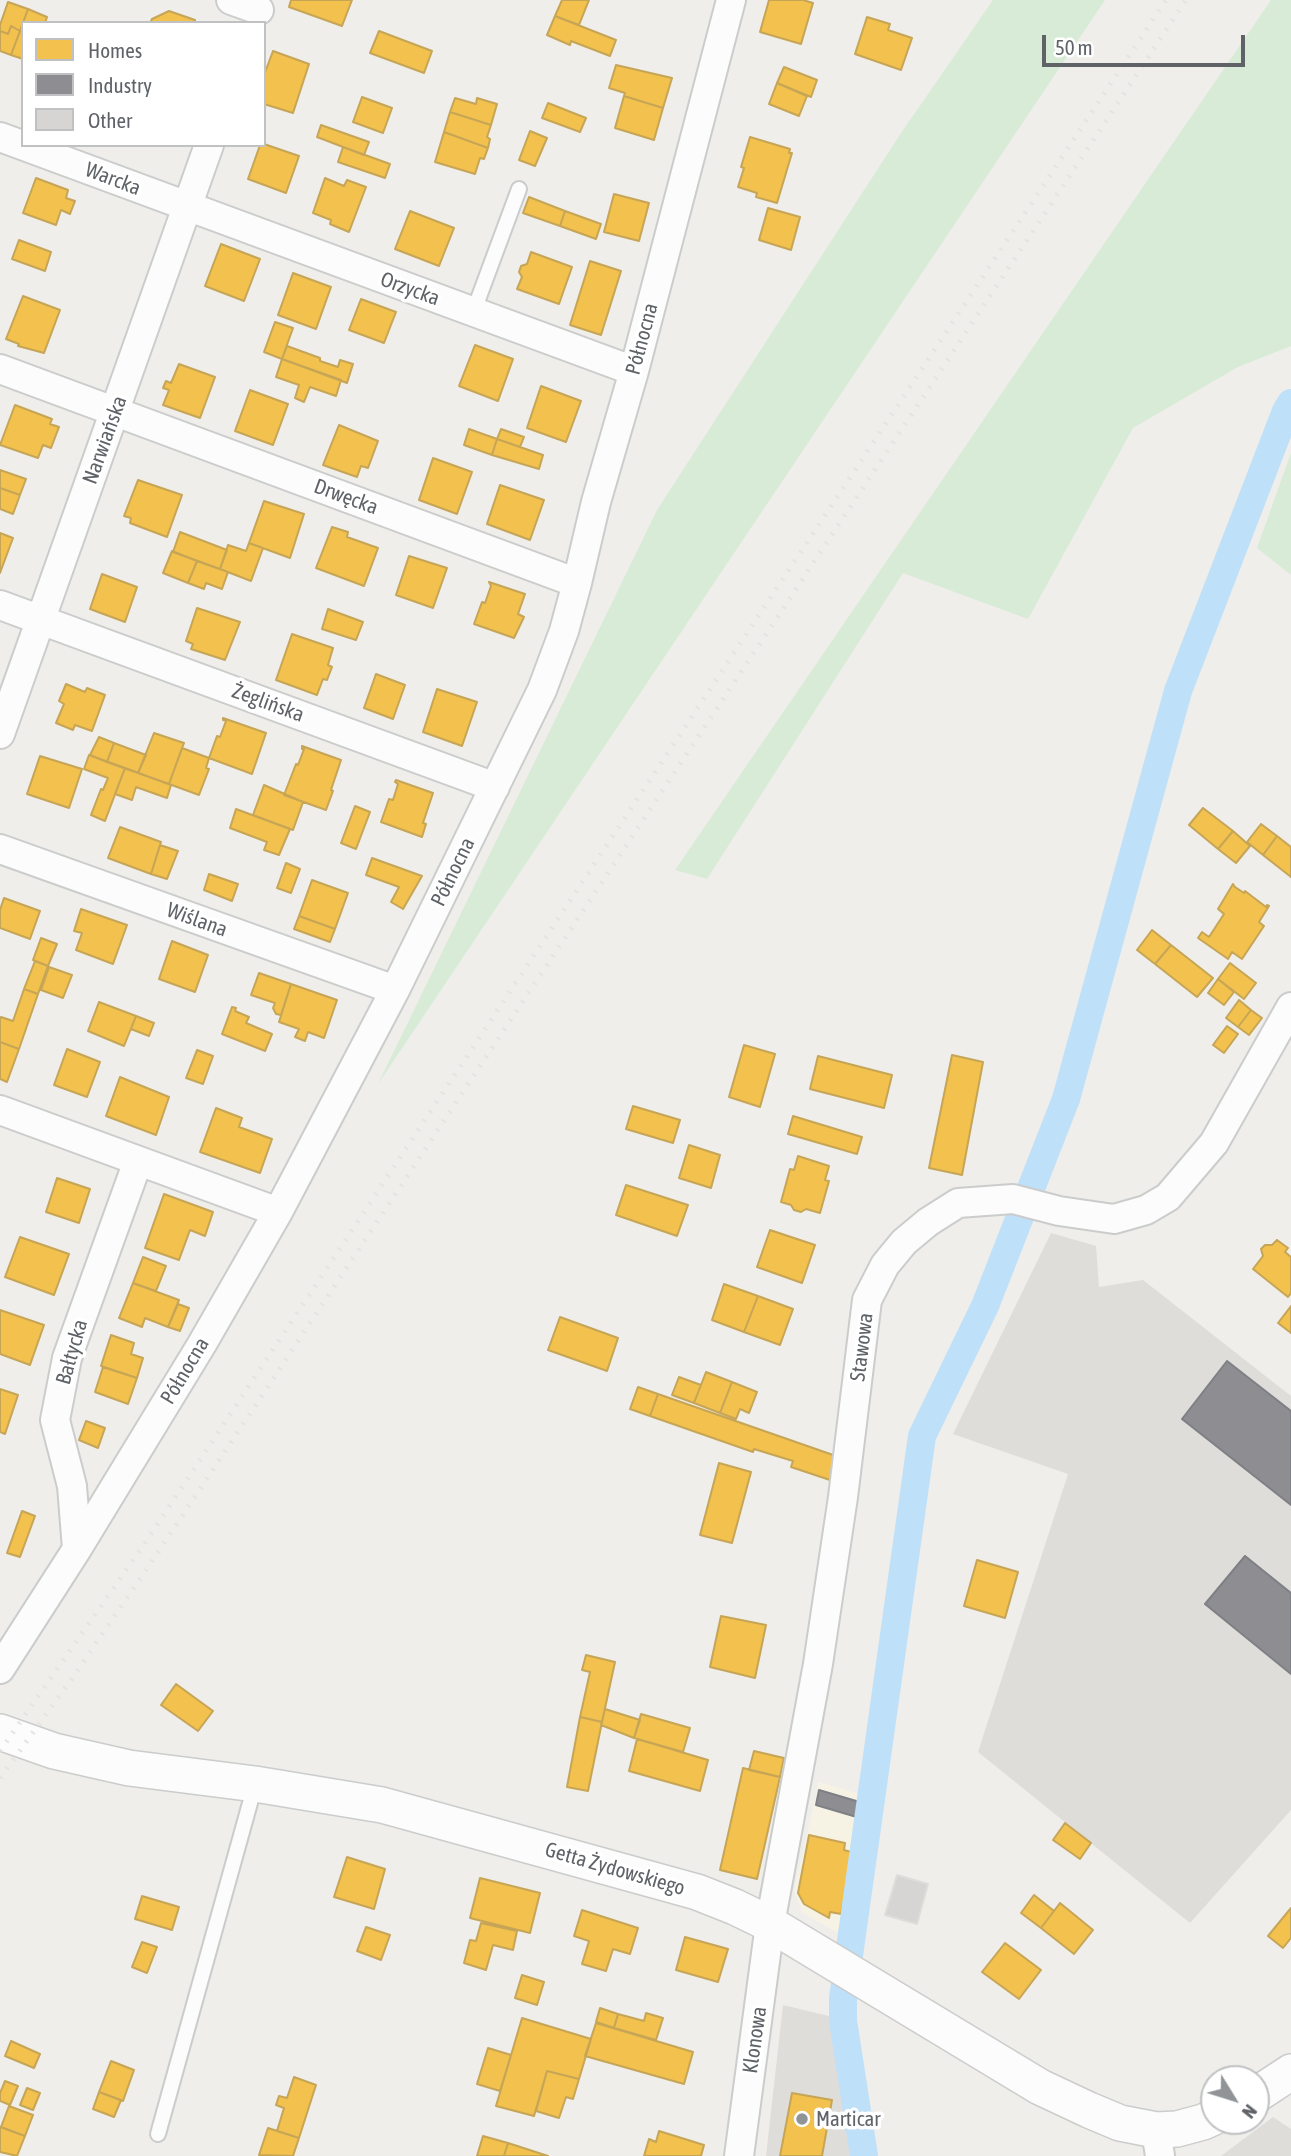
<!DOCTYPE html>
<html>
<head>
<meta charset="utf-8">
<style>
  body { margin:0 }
  #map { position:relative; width:1291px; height:2156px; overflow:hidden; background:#efeeea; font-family:"Asap Condensed",sans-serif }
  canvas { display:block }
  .legend { position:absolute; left:21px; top:21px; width:245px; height:126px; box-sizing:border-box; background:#fff; border:2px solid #bfc1c3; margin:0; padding:9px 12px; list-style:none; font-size:21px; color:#5f6368 }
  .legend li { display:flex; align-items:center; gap:14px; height:35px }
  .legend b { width:35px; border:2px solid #bfc1c3 }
  .north { position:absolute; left:1200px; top:2065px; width:70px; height:70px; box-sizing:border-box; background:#fff; border:2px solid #bfc1c3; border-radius:50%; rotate:128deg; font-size:19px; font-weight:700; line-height:28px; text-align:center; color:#5f6368 }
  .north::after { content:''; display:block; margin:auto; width:24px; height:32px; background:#919496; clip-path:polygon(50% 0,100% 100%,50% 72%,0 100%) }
  .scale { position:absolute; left:1042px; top:35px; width:203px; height:32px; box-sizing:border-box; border:4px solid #5f6368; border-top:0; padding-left:9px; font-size:21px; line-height:24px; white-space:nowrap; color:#5f6368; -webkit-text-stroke:5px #fff; paint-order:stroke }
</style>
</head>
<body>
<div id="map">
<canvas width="1291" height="2156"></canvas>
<ul class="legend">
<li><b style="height:19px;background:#f2c14e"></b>Homes</li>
<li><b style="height:19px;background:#8d8d92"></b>Industry</li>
<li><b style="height:19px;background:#d6d5d3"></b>Other</li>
</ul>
<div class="north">N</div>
<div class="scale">50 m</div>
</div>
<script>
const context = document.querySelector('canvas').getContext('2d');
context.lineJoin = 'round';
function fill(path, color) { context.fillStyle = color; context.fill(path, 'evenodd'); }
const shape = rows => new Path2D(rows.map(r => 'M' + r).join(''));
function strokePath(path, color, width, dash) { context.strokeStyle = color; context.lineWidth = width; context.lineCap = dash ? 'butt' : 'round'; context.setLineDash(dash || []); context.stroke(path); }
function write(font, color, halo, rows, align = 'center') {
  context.font = font + ' "Asap Condensed",sans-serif'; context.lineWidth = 7; context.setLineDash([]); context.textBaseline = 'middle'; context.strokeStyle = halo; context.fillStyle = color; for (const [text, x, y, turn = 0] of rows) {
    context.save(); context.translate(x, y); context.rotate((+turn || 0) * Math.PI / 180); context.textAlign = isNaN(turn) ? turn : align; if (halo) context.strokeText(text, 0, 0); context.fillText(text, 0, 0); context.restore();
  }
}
fill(shape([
  [819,1782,866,1796,842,1935,803,1913,794,1891]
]), '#f7f3e4');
fill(shape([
  [1051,1233,1096,1246,1099,1287,1143,1280,1291,1396,1291,1810,1190,1923,978,1752,1068,1474,953,1434],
  [783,2005,833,2017,850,2156,766,2156],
  [1273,2117,1291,2129,1291,2156,1221,2156]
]), '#dfddda');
fill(shape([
  [993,0,1105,0,378,1084,657,510,901,133],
  [1271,0,1291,0,1291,346,1238,367,1133,428,1028,619,903,573,707,879,675,870],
  [1291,453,1291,575,1257,548]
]), '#d8ebd6');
const homes = shape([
  [291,0,352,0,342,26,289,7,291,0],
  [562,0,589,0,579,25,555,16,562,0],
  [769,0,803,0,813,3,801,44,760,32,769,0],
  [8,2,28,9,20,31,11,26,8,34,0,31,0,25,8,2],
  [28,9,47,17,45,23,23,23,28,9],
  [169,11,195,20,195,23,150,23,152,19,169,11],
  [555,16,616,40,610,56,571,41,570,45,547,35,555,16],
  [867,17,890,24,888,30,912,38,901,70,855,54,867,17],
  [11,26,20,31,11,55,0,51,0,31,8,34,11,26],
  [20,31,23,33,23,59,11,55,20,31],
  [379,31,432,51,424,73,370,53,379,31],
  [273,51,309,64,293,113,264,104,264,75,273,51],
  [616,65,672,78,663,108,624,96,625,93,609,88,616,65],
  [784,67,817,80,811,97,777,83,784,67],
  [777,83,807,96,799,116,769,104,777,83],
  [624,96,663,108,654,140,615,128,624,96],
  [362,97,392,108,383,133,353,122,362,97],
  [455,98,476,104,477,98,497,104,491,125,450,112,455,98],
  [548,103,586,118,580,132,542,118,548,103],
  [450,112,491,125,487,137,490,139,488,148,444,132,450,112],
  [321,125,369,142,364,155,317,137,321,125],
  [530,131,547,138,535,166,519,160,530,131],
  [444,132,488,148,484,159,480,158,475,174,435,162,444,132],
  [750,137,790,149,789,153,792,153,777,203,756,197,757,193,738,187,744,168,741,167,750,137],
  [264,144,299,156,286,193,248,179,260,145,264,144],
  [343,147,390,164,385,178,338,162,343,147],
  [36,178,68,190,66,198,75,201,70,214,61,210,56,225,23,213,36,178],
  [325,178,344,186,347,180,366,187,349,232,330,224,331,220,313,213,325,178],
  [614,194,649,203,639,241,604,232,614,194],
  [529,197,565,211,560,226,523,213,529,197],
  [768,208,800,217,791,250,759,240,768,208],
  [410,211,454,228,439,266,395,249,410,211],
  [565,211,601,224,596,239,560,226,565,211],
  [19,240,51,252,45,271,12,259,19,240],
  [221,244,260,259,244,301,205,286,221,244],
  [531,252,572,267,559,304,517,289,522,277,519,272,521,266,527,264,531,252],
  [590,261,621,271,601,335,570,325,590,261],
  [293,273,331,287,316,329,278,315,293,273],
  [23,296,60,310,44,353,18,346,19,344,6,339,23,296],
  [361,299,396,312,384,343,349,330,361,299],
  [275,322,293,328,282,359,264,352,275,322],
  [475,345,513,359,498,401,459,386,475,345],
  [287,346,320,358,320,361,338,367,340,360,353,364,347,383,282,359,287,346],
  [282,359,341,380,336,396,310,387,304,402,295,398,299,385,276,377,282,359],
  [179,364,215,377,200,418,163,405,169,390,163,388,166,381,171,383,179,364],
  [541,386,581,401,566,442,527,428,541,386],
  [250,390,288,404,273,445,235,431,250,390],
  [15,405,52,419,50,424,59,427,51,448,43,445,38,458,0,445,15,405],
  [339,425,378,441,368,468,361,466,357,477,323,465,339,425],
  [469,429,497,439,492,455,464,445,469,429],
  [501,429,524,437,520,447,497,439,501,429],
  [497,439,543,455,539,469,492,455,497,439],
  [433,458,472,472,457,514,419,500,433,458],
  [0,470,26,479,20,495,0,488,0,470],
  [138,480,182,495,167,537,130,523,131,518,124,516,138,480],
  [500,485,544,500,530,540,487,524,500,485],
  [0,488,20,495,13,514,0,509,0,488],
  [264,501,304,514,290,558,249,543,264,501],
  [332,527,348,532,347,537,378,548,364,586,316,568,332,527],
  [180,532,227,550,220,569,173,552,180,532],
  [0,533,13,538,0,573,0,533],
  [249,543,263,548,251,581,220,569,228,545,246,551,249,543],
  [172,551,197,561,188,583,163,573,172,551],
  [409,556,447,568,433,608,396,595,409,556],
  [197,561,228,572,222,589,206,583,204,589,188,583,197,561],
  [102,574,137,587,125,622,90,609,102,574],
  [489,582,525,594,518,614,524,617,514,638,474,624,482,602,485,603,491,586,489,582],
  [197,608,240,622,225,660,191,649,193,644,186,641,197,608],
  [328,609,363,622,356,640,322,629,328,609],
  [292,634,333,648,328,665,332,667,327,680,323,679,317,695,276,680,292,634],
  [376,674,405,685,393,719,364,708,376,674],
  [66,684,85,692,87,688,105,695,92,731,75,725,73,730,56,723,64,704,59,701,66,684],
  [437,689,477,702,462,746,423,732,437,689],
  [223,718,266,733,252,774,209,758,217,736,220,737,226,721,223,720,223,718],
  [154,733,184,743,169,784,138,773,154,733],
  [99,737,114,743,107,762,90,755,99,737],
  [114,743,146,755,138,773,107,762,114,743],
  [302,746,341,760,331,790,333,791,326,810,284,795,296,764,298,765,304,749,302,749,302,746],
  [182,748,209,758,206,768,209,769,199,795,169,784,182,748],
  [89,755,125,768,105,821,91,815,101,789,103,790,108,778,84,769,89,755],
  [40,756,82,769,69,808,27,794,40,756],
  [125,768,171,785,167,798,136,787,132,800,115,794,125,768],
  [396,780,433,793,423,823,426,824,422,837,381,822,389,799,393,800,398,784,395,782,396,780],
  [264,785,303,802,293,830,253,815,264,785],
  [355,806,370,812,356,849,341,843,355,806],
  [1203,808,1233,831,1218,849,1189,825,1203,808],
  [236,809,290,829,279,855,264,850,267,842,230,828,236,809],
  [1261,824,1277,836,1263,855,1247,842,1261,824],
  [120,827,161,842,151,874,108,858,120,827],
  [1233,831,1250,846,1236,863,1218,849,1233,831],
  [1277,836,1291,847,1291,877,1263,855,1277,836],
  [160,845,178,851,167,879,151,874,160,845],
  [372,858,422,876,403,909,391,902,399,887,366,875,372,858],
  [286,863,300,869,291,893,277,888,286,863],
  [209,874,238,884,232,901,204,890,209,874],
  [312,880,348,893,335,929,299,916,312,880],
  [1233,884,1235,887,1244,893,1245,891,1266,907,1267,905,1269,906,1259,922,1264,926,1242,959,1232,952,1228,959,1198,938,1202,932,1209,937,1224,914,1218,909,1233,884],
  [4,898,40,911,30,939,0,928,0,910,4,898],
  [81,909,127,925,113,964,76,950,82,933,74,931,81,909],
  [299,916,335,929,330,942,294,929,299,916],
  [1152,930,1171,945,1155,964,1137,950,1152,930],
  [41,938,57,944,48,966,33,960,41,938],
  [172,941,208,955,195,992,159,979,172,941],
  [1171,945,1213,978,1197,997,1155,964,1171,945],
  [35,961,48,966,38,994,24,989,35,961],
  [1230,963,1256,983,1244,999,1218,979,1230,963],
  [49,967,72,975,63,998,41,990,49,967],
  [259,973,291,984,281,1015,276,1014,273,1008,275,1003,251,995,259,973],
  [1218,979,1234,992,1224,1005,1208,993,1218,979],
  [291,984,337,1000,324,1038,308,1032,305,1041,295,1037,299,1029,279,1022,291,984],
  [24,989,38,994,19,1049,0,1042,0,1019,1,1017,13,1021,24,989],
  [1239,1000,1251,1010,1238,1027,1226,1018,1239,1000],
  [99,1002,136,1016,124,1046,88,1031,99,1002],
  [232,1007,236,1008,235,1011,249,1017,246,1023,272,1034,265,1051,222,1034,232,1007],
  [1251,1010,1262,1018,1249,1035,1238,1027,1251,1010],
  [136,1016,154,1023,149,1036,131,1029,136,1016],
  [1227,1026,1238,1034,1224,1053,1213,1045,1227,1026],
  [0,1042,19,1049,7,1082,0,1079,0,1042],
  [744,1045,775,1054,760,1107,729,1097,744,1045],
  [67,1049,100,1062,87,1097,54,1085,67,1049],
  [197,1050,213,1056,203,1084,186,1078,197,1050],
  [952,1055,983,1062,962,1175,929,1168,952,1055],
  [818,1056,892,1075,884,1108,810,1089,818,1056],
  [120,1077,169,1097,156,1135,106,1116,120,1077],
  [633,1106,680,1120,673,1143,626,1129,633,1106],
  [216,1108,242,1118,239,1127,272,1139,260,1173,200,1152,216,1108],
  [793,1116,862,1137,857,1154,788,1134,793,1116],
  [689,1145,720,1155,711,1188,679,1178,689,1145],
  [798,1156,829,1166,825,1180,829,1181,820,1213,806,1209,801,1212,794,1210,791,1205,781,1202,790,1169,794,1170,798,1156],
  [57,1178,90,1189,79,1223,46,1212,57,1178],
  [626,1185,688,1205,677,1236,616,1215,626,1185],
  [164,1194,213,1212,205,1236,190,1230,179,1260,145,1248,164,1194],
  [770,1230,815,1245,802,1283,757,1267,770,1230],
  [20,1237,69,1254,54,1295,5,1277,20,1237],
  [1277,1240,1288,1248,1285,1252,1291,1257,1291,1293,1288,1297,1253,1269,1263,1256,1261,1249,1265,1245,1272,1245,1277,1240],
  [143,1257,166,1266,156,1291,133,1283,143,1257],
  [133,1283,179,1300,168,1327,145,1318,142,1327,119,1318,133,1283],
  [724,1284,758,1296,744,1332,712,1320,724,1284],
  [758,1296,793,1309,780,1345,744,1332,758,1296],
  [178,1304,189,1308,180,1331,168,1327,178,1304],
  [1291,1306,1291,1333,1278,1323,1291,1306],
  [0,1310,44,1325,30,1365,0,1354,0,1310],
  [560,1317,618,1338,607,1371,548,1350,560,1317],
  [111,1335,134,1343,131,1354,143,1358,137,1378,101,1366,111,1335],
  [103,1367,137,1378,128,1404,95,1392,103,1367],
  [706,1372,732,1382,720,1413,694,1403,706,1372],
  [679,1377,701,1385,694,1403,672,1395,679,1377],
  [732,1382,757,1392,749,1413,740,1409,736,1419,720,1413,732,1382],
  [638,1387,658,1394,650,1416,630,1409,638,1387],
  [0,1389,18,1395,5,1434,0,1432,0,1389],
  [658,1394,836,1456,830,1480,791,1467,793,1461,754,1449,753,1452,650,1416,658,1394],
  [86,1421,105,1428,98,1448,79,1440,86,1421],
  [719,1463,751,1472,732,1543,700,1535,719,1463],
  [22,1511,35,1516,20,1557,7,1553,22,1511],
  [977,1560,1018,1572,1005,1618,964,1606,977,1560],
  [721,1616,766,1625,755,1678,710,1667,721,1616],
  [586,1655,615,1662,602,1722,580,1717,590,1672,582,1670,586,1655],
  [176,1684,213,1711,198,1731,161,1705,176,1684],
  [605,1709,640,1720,634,1738,601,1725,605,1709],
  [641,1714,690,1728,683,1752,634,1738,641,1714],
  [580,1717,602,1722,588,1791,567,1787,580,1717],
  [637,1739,708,1760,700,1791,629,1771,637,1739],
  [754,1751,784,1758,780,1777,749,1770,754,1751],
  [743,1768,780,1777,757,1879,720,1870,743,1768],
  [1065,1823,1091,1843,1080,1859,1053,1840,1065,1823],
  [809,1835,845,1843,844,1850,855,1853,841,1914,830,1912,829,1918,804,1904,798,1893,809,1835],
  [347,1857,385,1869,374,1909,334,1897,347,1857],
  [480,1878,540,1893,530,1933,470,1918,480,1878],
  [1034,1895,1054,1911,1041,1928,1021,1913,1034,1895],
  [142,1896,179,1907,172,1930,135,1919,142,1896],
  [1060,1903,1093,1930,1074,1954,1041,1928,1060,1903],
  [1291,1908,1291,1938,1283,1948,1268,1936,1291,1908],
  [582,1910,638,1928,630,1954,613,1949,606,1971,582,1964,589,1941,574,1936,582,1910],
  [481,1923,517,1931,513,1950,493,1945,486,1970,464,1963,470,1940,476,1941,481,1923],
  [366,1927,390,1935,381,1960,357,1951,366,1927],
  [685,1937,728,1949,718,1982,676,1970,685,1937],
  [142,1942,157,1947,147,1973,132,1967,142,1942],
  [1005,1943,1041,1970,1019,1999,982,1972,1005,1943],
  [522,1975,544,1982,537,2005,515,1998,522,1975],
  [600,2008,618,2014,614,2028,596,2022,600,2008],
  [646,2013,663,2018,656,2040,614,2028,618,2014,644,2021,646,2013],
  [522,2018,591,2039,579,2079,547,2071,534,2116,496,2106,522,2018],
  [596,2023,693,2052,684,2084,585,2056,596,2023],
  [11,2041,40,2054,34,2068,5,2056,11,2041],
  [488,2048,511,2055,500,2091,477,2084,488,2048],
  [111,2061,134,2070,123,2101,99,2092,111,2061],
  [547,2071,579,2079,573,2099,566,2097,559,2118,536,2111,547,2071],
  [294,2077,316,2085,299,2138,277,2131,284,2108,276,2105,279,2096,287,2098,294,2077],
  [5,2081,18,2086,10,2105,0,2101,0,2093,5,2081],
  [27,2088,40,2093,33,2110,20,2105,27,2088],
  [99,2092,121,2100,114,2117,93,2109,99,2092],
  [792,2093,832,2100,822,2156,780,2156,792,2093],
  [9,2106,33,2115,25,2136,1,2127,9,2106],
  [0,2127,25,2136,17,2156,0,2152,0,2127],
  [268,2128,299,2138,293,2156,259,2155,268,2128],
  [659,2131,704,2145,701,2156,644,2156,649,2139,656,2142,659,2131],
  [483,2136,508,2143,504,2156,477,2156,483,2136],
  [508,2143,548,2156,504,2156,508,2143]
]);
fill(homes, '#f2c14e');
strokePath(homes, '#c6a556', 2);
const industry = shape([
  [1227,1361,1291,1411,1291,1505,1182,1419,1227,1361],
  [1245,1556,1291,1593,1291,1674,1205,1604,1245,1556],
  [819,1790,863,1803,860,1818,816,1805,819,1790]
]);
fill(industry, '#8d8d92');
strokePath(industry, '#7f8085', 2);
strokePath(shape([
  [864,2156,843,2021,843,1998,922,1436,985,1306,1066,1099,1178,691,1286,411,1291,403]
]), '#bfe0f9', 28);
const building = shape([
  [897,1875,928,1884,917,1924,885,1915,897,1875]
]);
fill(building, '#d6d5d3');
strokePath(building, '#deddd9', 2);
const service = shape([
  [473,313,519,189],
  [158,2134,255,1785]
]);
const minor = shape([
  [231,0,259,10],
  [0,137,634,371],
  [0,369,577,583],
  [0,605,495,787],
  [0,734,209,145],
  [0,849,395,990],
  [0,1110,278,1212],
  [77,1549,72,1486,55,1420,67,1358,138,1161],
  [0,1669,77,1549,202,1344,278,1212,395,990,542,690,564,631,577,583,596,502,634,371,731,0],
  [1156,2130,1160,2156],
  [739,2156,770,1924,818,1664,843,1497,867,1300,885,1265,904,1242,928,1222,958,1203,1013,1199,1059,1211,1114,1219,1146,1210,1168,1197,1214,1143,1291,1007]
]);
const tertiary = shape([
  [0,1732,54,1751,129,1768,255,1784,382,1805,697,1892,735,1907,770,1924,1040,2087,1089,2110,1120,2123,1156,2130,1177,2129,1203,2122,1214,2117],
  [1256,2095,1291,2072]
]);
strokePath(service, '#cbcccc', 18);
strokePath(minor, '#cbcccc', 32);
strokePath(tertiary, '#cbcccc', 38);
strokePath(service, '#fdfcfc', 14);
strokePath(minor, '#fdfcfc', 28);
strokePath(tertiary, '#fdfcfc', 35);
strokePath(shape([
  [0,1751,145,1543,1166,0],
  [0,1778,71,1680,161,1548,1186,0]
]), '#e4e4e4', 5, [2, 9]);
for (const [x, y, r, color] of [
  [802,2119,7,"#919496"]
]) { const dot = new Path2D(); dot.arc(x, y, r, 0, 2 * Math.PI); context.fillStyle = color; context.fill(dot); strokePath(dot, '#fff', 2.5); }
write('21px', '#5f6368', '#fff', [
  ["Warcka",113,179,21],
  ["Orzycka",410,289,20],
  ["Północna",642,339,-75],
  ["Narwiańska",105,440,-70],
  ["Drwęcka",346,497,20],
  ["Żeglińska",268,703,20],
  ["Północna",453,872,-64],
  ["Wiślana",197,920,20],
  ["Stawowa",862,1347,-83],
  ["Bałtycka",72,1352,-74],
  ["Północna",185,1371,-59],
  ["Getta Żydowskiego",615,1869,16],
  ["Klonowa",755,2040,-82]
]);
write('21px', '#5f6368', '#fff', [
  ["Marticar",816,2119]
], 'left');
</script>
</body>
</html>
